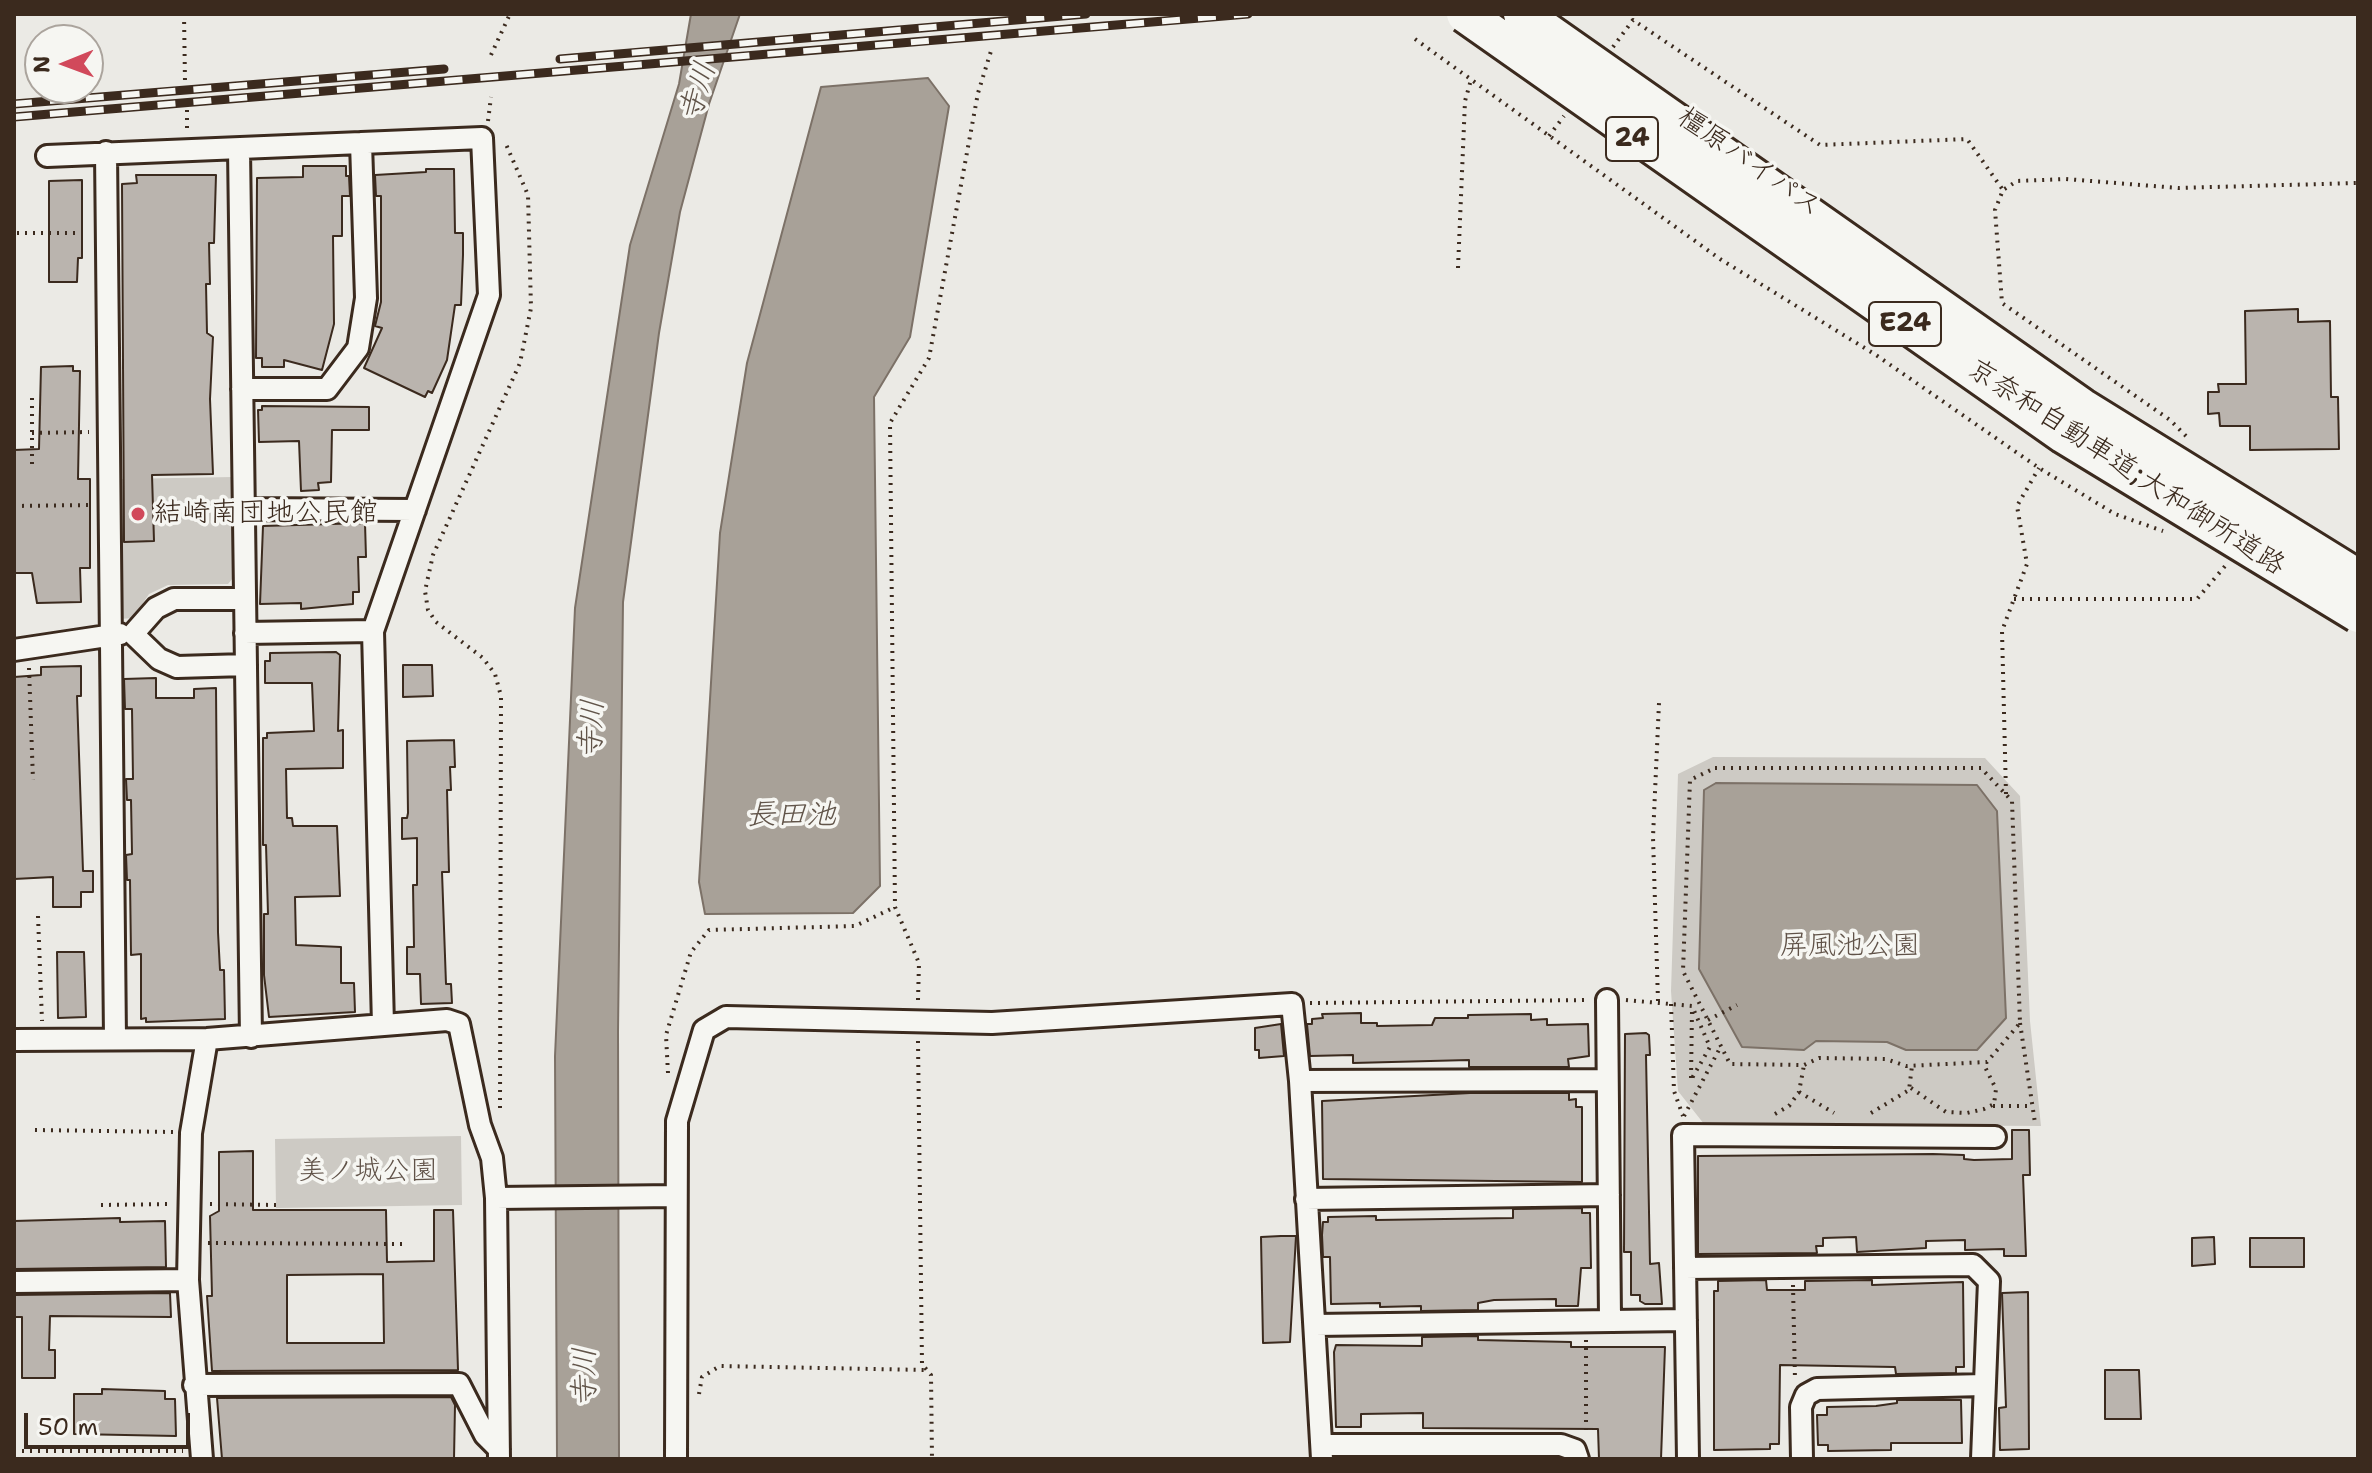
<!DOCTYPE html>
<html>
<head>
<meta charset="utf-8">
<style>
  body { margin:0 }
  #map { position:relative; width:2372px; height:1473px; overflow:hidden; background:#ebeae5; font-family:"Shantell Sans",sans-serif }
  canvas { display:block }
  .frame { position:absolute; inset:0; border:16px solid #3b2a1e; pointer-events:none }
  .north { position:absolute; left:24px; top:24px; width:80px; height:80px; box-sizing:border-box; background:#f6f6f2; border:2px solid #aba49d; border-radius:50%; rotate:269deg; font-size:22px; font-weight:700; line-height:32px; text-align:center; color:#3b2a1e }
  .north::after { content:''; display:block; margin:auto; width:28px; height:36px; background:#d1495b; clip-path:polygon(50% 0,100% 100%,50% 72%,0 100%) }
  .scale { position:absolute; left:24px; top:1413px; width:166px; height:36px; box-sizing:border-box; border:4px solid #3b2a1e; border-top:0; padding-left:10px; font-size:24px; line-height:28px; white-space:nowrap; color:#3b2a1e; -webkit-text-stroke:6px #f6f6f2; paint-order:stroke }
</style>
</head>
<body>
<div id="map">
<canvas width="2372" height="1473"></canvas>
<div class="frame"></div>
<div class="north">N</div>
<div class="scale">50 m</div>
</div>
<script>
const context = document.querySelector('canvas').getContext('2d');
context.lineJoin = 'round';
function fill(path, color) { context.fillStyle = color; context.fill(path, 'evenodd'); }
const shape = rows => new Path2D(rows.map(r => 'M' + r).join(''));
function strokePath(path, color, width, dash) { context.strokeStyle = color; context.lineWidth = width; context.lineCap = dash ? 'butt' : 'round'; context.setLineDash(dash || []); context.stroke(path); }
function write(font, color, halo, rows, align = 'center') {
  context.font = font + ' "Shantell Sans","Klee One",sans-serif'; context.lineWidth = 7; context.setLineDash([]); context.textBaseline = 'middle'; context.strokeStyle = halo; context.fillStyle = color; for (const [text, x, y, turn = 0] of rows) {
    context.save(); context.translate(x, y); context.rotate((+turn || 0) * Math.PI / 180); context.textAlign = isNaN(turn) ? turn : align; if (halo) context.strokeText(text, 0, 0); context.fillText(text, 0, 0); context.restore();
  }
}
fill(shape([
  [233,477,233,578,228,584,168,585,149,594,133,618,120,619,118,479],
  [1713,757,1985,758,2020,796,2030,1021,2041,1126,1704,1124,1678,1091,1671,991,1678,774],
  [461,1136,462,1205,276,1208,275,1139]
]), '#cdcac4');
const water = shape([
  [691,14,740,14,709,104,680,212,659,333,623,602,618,1031,619,1459,557,1459,555,1056,575,608,630,245,679,84,691,14],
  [928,78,949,106,910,337,874,397,880,886,853,913,705,914,699,882,720,533,747,363,821,87,928,78],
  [1716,783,1977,785,1997,811,2006,1018,1977,1050,1906,1050,1887,1042,1816,1041,1804,1050,1742,1047,1699,969,1704,790,1716,783]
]);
fill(water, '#a8a198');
strokePath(water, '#7c7167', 2);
const building = shape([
  [303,166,346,166,346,176,349,176,350,196,342,196,342,236,333,236,334,324,322,370,284,360,284,367,262,367,262,358,256,358,257,178,303,177,303,166],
  [426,169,454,169,455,233,463,233,463,255,461,305,455,305,447,360,432,393,428,391,425,397,364,368,382,328,375,326,381,302,381,196,376,196,375,175,426,172,426,169],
  [136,175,216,175,214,243,209,243,210,284,206,284,207,333,213,337,210,399,213,474,152,475,154,541,124,542,122,184,137,183,136,175],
  [82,180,82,258,78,258,77,282,49,282,49,181,82,180],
  [2298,309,2298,322,2330,321,2331,397,2338,397,2339,449,2250,450,2250,426,2220,426,2219,413,2208,414,2208,392,2219,392,2218,384,2246,384,2245,311,2298,309],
  [73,366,73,371,80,371,78,479,90,479,90,568,80,568,81,602,37,603,32,573,14,573,14,450,39,449,41,367,73,366],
  [262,406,369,407,369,430,332,430,331,482,318,483,319,490,301,491,299,441,259,442,258,410,262,410,262,406],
  [365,523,366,557,358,557,359,592,353,592,353,604,301,609,301,603,260,604,263,526,365,523],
  [336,652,340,655,338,731,343,730,343,768,286,769,287,818,292,818,293,826,337,826,340,896,295,897,296,945,341,947,341,983,354,983,355,1012,269,1017,264,975,264,914,268,914,266,845,263,845,263,738,267,738,267,733,314,731,312,683,265,683,265,661,270,661,270,653,336,652],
  [403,665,432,665,433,696,403,697,403,665],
  [81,666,81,696,77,696,83,871,93,871,93,892,81,892,81,907,53,907,53,877,14,879,14,677,41,675,41,667,81,666],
  [156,678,156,698,194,698,194,689,216,688,218,932,220,970,224,970,225,1019,146,1022,146,1018,141,1019,141,954,131,955,130,880,127,880,126,855,132,854,131,800,127,800,126,779,133,779,132,709,125,709,124,679,156,678],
  [454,740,455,767,450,767,451,790,447,790,449,872,442,872,446,984,451,984,452,1003,421,1004,420,974,407,974,407,947,414,947,413,885,417,885,417,838,402,839,402,818,407,818,408,813,407,741,454,740],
  [57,952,84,952,86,1017,58,1018,57,952],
  [1361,1013,1361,1023,1377,1023,1377,1026,1432,1025,1435,1018,1468,1018,1468,1015,1531,1014,1531,1020,1547,1019,1547,1025,1588,1024,1589,1056,1568,1059,1569,1067,1469,1067,1469,1060,1353,1063,1353,1055,1310,1056,1307,1024,1312,1024,1312,1019,1323,1018,1322,1014,1361,1013],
  [1281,1024,1284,1056,1259,1058,1259,1050,1255,1050,1255,1028,1281,1024],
  [1646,1033,1649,1035,1650,1055,1646,1055,1650,1264,1659,1263,1662,1304,1645,1304,1640,1301,1640,1295,1631,1295,1631,1252,1624,1252,1625,1034,1646,1033],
  [1470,1093,1569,1093,1569,1100,1576,1099,1576,1107,1582,1107,1582,1182,1323,1179,1322,1101,1470,1093],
  [2012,1130,2029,1130,2030,1175,2023,1175,2026,1256,2004,1256,2004,1249,1965,1250,1965,1240,1926,1241,1926,1248,1857,1252,1856,1237,1823,1238,1823,1246,1816,1246,1817,1253,1698,1254,1698,1156,1933,1154,1964,1155,1964,1159,1974,1160,2012,1159,2012,1130],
  [253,1151,253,1210,386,1210,387,1262,434,1261,434,1210,453,1210,458,1370,212,1371,207,1296,212,1296,210,1216,219,1211,219,1152,253,1151],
  [383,1274,384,1343,287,1343,287,1275,383,1274],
  [1582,1208,1582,1213,1590,1213,1591,1268,1581,1268,1578,1306,1556,1306,1556,1299,1494,1300,1478,1303,1478,1310,1421,1311,1421,1306,1380,1307,1380,1303,1331,1304,1330,1257,1323,1257,1322,1235,1323,1222,1328,1222,1328,1217,1376,1216,1376,1220,1513,1218,1513,1209,1582,1208],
  [120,1218,120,1222,165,1221,166,1267,14,1269,14,1221,120,1218],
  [1281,1236,1296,1236,1290,1342,1263,1343,1261,1237,1281,1236],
  [2214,1237,2215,1264,2192,1266,2192,1238,2214,1237],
  [2250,1238,2304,1238,2304,1267,2250,1267,2250,1238],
  [1766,1280,1767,1290,1805,1290,1805,1281,1872,1280,1872,1285,1963,1282,1964,1367,1956,1367,1956,1373,1896,1374,1895,1367,1780,1365,1779,1444,1770,1444,1770,1449,1714,1450,1714,1291,1718,1291,1718,1281,1766,1280],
  [2028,1292,2029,1449,2000,1450,1999,1408,2006,1407,2002,1293,2028,1292],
  [170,1293,171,1317,50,1316,49,1350,55,1350,55,1378,22,1378,22,1317,15,1317,14,1295,170,1293],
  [1478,1336,1478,1340,1571,1342,1571,1347,1665,1347,1661,1459,1599,1459,1598,1429,1423,1428,1423,1413,1361,1414,1361,1427,1336,1427,1334,1352,1336,1345,1422,1346,1422,1337,1478,1336],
  [2105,1370,2139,1370,2141,1419,2105,1419,2105,1370],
  [102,1389,165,1391,165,1399,175,1399,176,1436,74,1434,74,1394,102,1394,102,1389],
  [451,1397,455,1405,454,1459,222,1459,217,1398,451,1397],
  [1897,1400,1961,1400,1962,1443,1891,1443,1891,1450,1828,1451,1828,1445,1818,1445,1817,1415,1827,1415,1827,1407,1876,1406,1897,1403,1897,1400]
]);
fill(building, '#bab4ae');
strokePath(building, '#3b2a1e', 2);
const street = shape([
  [239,149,251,1037],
  [106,152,115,1038],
  [47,156,482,138,489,295,373,631,383,1025],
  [242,389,327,389,358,348,366,298,361,143],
  [244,509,415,510],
  [244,599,174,599,156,608,133,634,159,659,177,667,246,665],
  [245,633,373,631],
  [14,650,120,634],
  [1607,1000,1610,1319],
  [14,1040,207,1039,447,1020,459,1024,480,1125,492,1158,496,1198,499,1459],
  [1300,1081,1607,1080],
  [496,1198,676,1196],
  [1306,1199,1609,1195],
  [1685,1268,1973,1265,1989,1281,1982,1459],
  [14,1282,188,1280],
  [1315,1325,1686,1320],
  [194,1385,459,1384,485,1435,499,1449],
  [1322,1445,1561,1445,1575,1450,1578,1459],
  [202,1459,188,1280,191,1133,207,1039],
  [676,1459,677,1121,704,1030,726,1017,992,1023,1292,1004,1300,1081,1322,1459],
  [1688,1459,1683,1135,1995,1137],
  [1802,1459,1801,1407,1806,1395,1817,1389,1984,1385]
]);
strokePath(street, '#3b2a1e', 26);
strokePath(shape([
  [184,14,185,82],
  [1415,39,1720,259,1876,355,2039,468,2115,514,2163,531],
  [1613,47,1633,20,1820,145,1967,139,2003,190],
  [491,55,510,14],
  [187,110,187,132],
  [488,121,491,97],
  [1549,136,1564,116],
  [17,233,85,233],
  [1458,268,1465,101,1471,80],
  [32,398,32,468],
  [32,433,89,432],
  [2186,436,2170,420,2002,303,1995,210,2003,190,2017,181,2066,179,2178,188,2358,183],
  [14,506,90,505],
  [2014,599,2197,599,2226,565],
  [29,668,33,780],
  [1715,768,1981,768,2012,801,2020,1023,1987,1062,1906,1066,1886,1059,1819,1058,1804,1065,1730,1064,1683,971,1690,780,1715,768],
  [2006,794,2002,631,2027,564,2017,506,2039,468],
  [38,916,42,1021],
  [918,1000,919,963,895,907,890,423,929,358,978,93,991,51],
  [1626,1000,1692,1006,1710,1047,1691,1080],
  [1658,1001,1653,837,1659,703],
  [1310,1003,1589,1000],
  [1671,1004,1674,1091,1683,1116],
  [1708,1020,1737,1005],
  [2020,1023,2035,1123],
  [918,1041,922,1364,931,1375,932,1459],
  [668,1073,666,1035,691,952,709,930,855,926,895,907],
  [1691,1078,1692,1010],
  [1911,1088,1946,1112,1967,1113,1984,1109,1994,1104,1996,1089,1984,1065],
  [1799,1092,1834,1113],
  [1993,1106,2032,1106],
  [500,1108,501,696,495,674,483,658,436,622,428,610,425,591,433,555,520,363,531,308,528,195,505,142],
  [1871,1113,1909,1090,1912,1066],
  [1775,1114,1789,1106,1799,1092,1804,1065],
  [1684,1116,1721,1046],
  [35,1130,173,1132],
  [210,1204,276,1205],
  [101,1205,170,1204],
  [208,1243,406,1244],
  [1793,1285,1795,1380],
  [1586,1340,1586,1435],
  [699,1394,702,1377,720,1366,925,1370],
  [14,1451,183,1451]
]), '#3b2a1e', 4, [2, 6]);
strokePath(street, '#f6f6f2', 20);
const rail = shape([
  [560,59,1086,14],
  [14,104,444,69],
  [14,117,1248,14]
]);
strokePath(rail, '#3b2a1e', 9);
strokePath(rail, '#f6f6f2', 6, [18]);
const highwayBridge = shape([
  [1465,14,2064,435,2358,614],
  [1522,14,2082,407,2358,578]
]);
strokePath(highwayBridge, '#3b2a1e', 42, []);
strokePath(highwayBridge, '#f6f6f2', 36);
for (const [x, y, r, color] of [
  [138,514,8,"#d1495b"]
]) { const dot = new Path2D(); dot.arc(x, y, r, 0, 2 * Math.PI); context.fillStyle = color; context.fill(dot); strokePath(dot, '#f6f6f2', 3); }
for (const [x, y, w] of [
  [1632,139,52],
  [1905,324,72]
]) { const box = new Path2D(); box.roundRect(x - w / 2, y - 22, w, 44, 6); context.fillStyle = '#f6f6f2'; context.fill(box); strokePath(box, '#3b2a1e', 2); }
write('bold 26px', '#3b2a1e', null, [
  ["24",1632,139],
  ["E24",1905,324]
]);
write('28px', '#3b2a1e', '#f6f6f2', [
  ["橿原バイパス",1749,163,35],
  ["京奈和自動車道;大和御所道路",2126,468,33]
]);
write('28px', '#3b2a1e', '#f6f6f2', [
  ["結崎南団地公民館",154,514]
], 'left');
write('28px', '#605248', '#f6f6f2', [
  ["屏風池公園",1850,947],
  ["美ノ城公園",368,1172]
]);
write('italic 30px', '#615449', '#f6f6f2', [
  ["寺川",699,92,-73],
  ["寺川",593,729,-87],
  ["長田池",791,816],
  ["寺川",586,1377,-90]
]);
</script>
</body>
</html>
